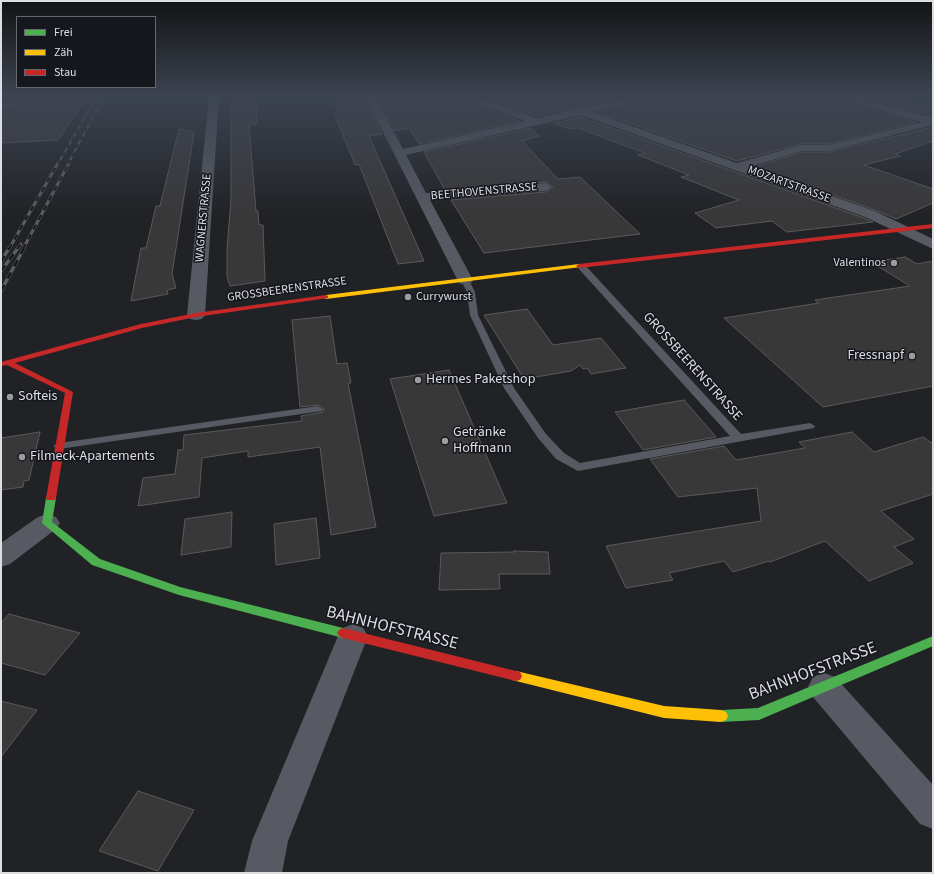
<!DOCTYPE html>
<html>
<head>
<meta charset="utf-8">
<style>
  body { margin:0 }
  #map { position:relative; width:934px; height:874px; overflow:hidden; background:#212225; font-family:"Source Sans 3",sans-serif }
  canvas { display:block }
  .frame { position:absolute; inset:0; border:2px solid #dddee2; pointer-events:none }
  .legend { position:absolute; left:16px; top:16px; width:140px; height:72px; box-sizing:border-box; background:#16171e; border:1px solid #66676c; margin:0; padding:5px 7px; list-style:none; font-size:12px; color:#dddee2 }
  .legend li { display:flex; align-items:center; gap:8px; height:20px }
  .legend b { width:20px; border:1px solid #66676c }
</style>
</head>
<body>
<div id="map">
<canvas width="934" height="874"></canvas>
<div class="frame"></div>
<ul class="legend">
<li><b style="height:5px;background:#4caf50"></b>Frei</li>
<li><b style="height:5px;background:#ffc107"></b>Zäh</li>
<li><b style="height:5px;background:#c62828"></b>Stau</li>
</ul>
</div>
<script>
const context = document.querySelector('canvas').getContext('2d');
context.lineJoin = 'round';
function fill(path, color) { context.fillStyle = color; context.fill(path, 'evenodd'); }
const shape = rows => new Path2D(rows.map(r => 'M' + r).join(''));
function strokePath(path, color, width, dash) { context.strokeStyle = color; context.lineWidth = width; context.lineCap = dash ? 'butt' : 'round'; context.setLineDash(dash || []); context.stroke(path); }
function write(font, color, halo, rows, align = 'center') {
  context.font = font + ' "Source Sans 3",sans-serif'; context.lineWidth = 3; context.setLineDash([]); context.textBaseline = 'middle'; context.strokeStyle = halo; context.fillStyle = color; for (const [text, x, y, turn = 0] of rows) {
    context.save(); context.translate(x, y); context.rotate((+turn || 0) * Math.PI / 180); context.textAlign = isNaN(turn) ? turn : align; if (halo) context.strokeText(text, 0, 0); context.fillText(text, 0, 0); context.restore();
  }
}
const building = shape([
  [1,96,88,96,58,140,1,143,1,109,21,105,24,102,18,98,1,100,1,96],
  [231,96,256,96,257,124,249,125,256,211,258,211,259,225,263,225,265,281,230,286,227,276,227,249,231,199,231,96],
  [405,96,458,96,520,121,419,144,409,128,395,131,378,98,405,96],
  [479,96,628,96,538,116,479,96],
  [655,96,832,96,835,99,916,122,829,144,801,144,737,161,597,112,652,99,655,96],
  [856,96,891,96,892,99,933,109,933,116,856,96],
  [365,99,382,134,369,136,424,261,398,264,359,164,355,165,334,113,338,113,334,102,337,102,337,100,365,99],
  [581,117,864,218,873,222,787,232,772,221,716,228,695,213,739,200,681,177,689,175,638,155,645,153,578,128,570,129,554,123,581,117],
  [933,127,933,141,895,154,900,156,864,165,933,189,933,203,896,219,875,210,754,167,802,152,829,152,933,127],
  [531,128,539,136,522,141,558,179,580,177,640,234,484,253,451,200,546,192,553,187,546,182,445,190,424,152,531,128],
  [179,129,194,132,172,274,176,288,167,290,168,294,131,301,141,248,146,248,156,206,160,206,179,129],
  [905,257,917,264,933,261,933,386,823,407,724,318,819,303,815,300,910,286,871,262,905,257],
  [527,309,553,345,601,338,626,368,591,374,587,368,583,369,580,365,571,371,524,379,484,315,527,309],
  [330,316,337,364,347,363,351,383,348,383,376,527,331,535,320,447,248,457,248,451,202,458,199,497,138,506,143,478,175,474,178,450,183,450,184,435,302,421,301,416,323,412,324,409,319,405,300,407,292,320,330,316],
  [449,370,507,503,434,516,390,379,449,370],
  [684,400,716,437,643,450,615,412,684,400],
  [40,432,29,480,24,481,23,487,1,490,1,438,40,432],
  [852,432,874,452,923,437,933,444,933,494,881,511,914,539,894,547,913,563,869,581,825,541,770,562,769,561,733,572,724,561,669,573,673,580,626,588,606,546,761,521,757,488,678,497,650,459,724,446,736,460,805,448,799,442,852,432],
  [232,512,231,547,181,555,185,519,232,512],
  [316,518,320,558,276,565,274,524,316,518],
  [514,551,548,552,550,574,499,574,500,589,439,590,441,553,514,552,514,551],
  [9,614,80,633,45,675,1,663,1,623,9,614],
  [1,701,37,710,1,757,1,701],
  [138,791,194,810,158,871,99,851,138,791]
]);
fill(building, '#393839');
strokePath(building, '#5b5a5a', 1);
fill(shape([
  [578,264,584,264,741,434,810,423,815,426,814,428,578,471,556,459,538,438,504,388,470,315,467,292,461,280,462,278,468,278,475,292,478,315,514,388,546,434,564,453,580,463,730,436,578,268,578,264],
  [318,406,323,409,322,411,59,449,53,446,59,443,318,406]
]), '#585a63');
fill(shape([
  [209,96,219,96,205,315,202,319,196,320,190,319,187,315,209,96],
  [365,96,375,96,403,149,525,121,459,96,474,96,537,118,636,96,654,96,652,98,592,112,737,163,801,145,829,145,922,122,835,98,833,96,850,96,933,118,933,125,829,151,802,151,749,167,875,211,933,239,933,249,865,217,581,115,406,155,426,193,546,183,552,187,546,191,430,200,473,280,471,283,465,285,459,283,365,96],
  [18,99,23,102,21,104,1,108,1,102,18,99],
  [47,514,56,517,60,523,56,529,10,564,1,567,1,543,38,517,47,514],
  [353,624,363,628,368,636,288,841,282,873,244,873,252,841,338,636,343,628,353,624],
  [824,673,835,677,933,785,933,829,920,824,813,697,808,687,813,677,824,673]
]), '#585a63');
fill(shape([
  [51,495,55,496,56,498,52,522,100,559,180,587,343,628,347,630,349,633,347,636,343,638,179,595,92,565,42,523,46,498,47,496,51,495],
  [933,636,933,646,759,720,721,722,716,720,714,716,716,712,721,710,758,708,933,636]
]), '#4caf50');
fill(shape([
  [579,264,582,266,581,267,326,299,323,297,326,295,579,264],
  [516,671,664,706,721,710,726,712,728,716,726,720,721,722,664,718,512,680,510,676,512,672,516,671]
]), '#ffc107');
fill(shape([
  [933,224,933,228,579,268,576,266,579,264,933,224],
  [326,295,328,296,328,298,196,317,142,328,15,363,73,392,56,498,55,500,47,500,46,498,65,393,7,365,1,366,1,362,141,324,196,313,326,295],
  [343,628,516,671,520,672,522,676,520,680,516,681,343,638,339,636,337,633,339,630,343,628]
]), '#c62828');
const railFar2 = shape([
  [58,164,97,96],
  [68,164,104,96]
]);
const railFar1 = shape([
  [9,249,58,163],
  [17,249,21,244],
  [23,249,69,163]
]);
const rail = shape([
  [1,262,9,248],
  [1,271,18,248],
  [1,291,24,248]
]);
strokePath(railFar2, '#5c5d61', 2);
strokePath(railFar1, '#5c5d61', 3);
strokePath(rail, '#5c5d61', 3.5);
strokePath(railFar2, '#16171e', 1.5, [4.5]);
strokePath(railFar1, '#16171e', 2, [5.5]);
strokePath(rail, '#16171e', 2.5, [7]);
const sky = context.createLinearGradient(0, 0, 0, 218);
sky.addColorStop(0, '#121314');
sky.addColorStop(0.44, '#3d4451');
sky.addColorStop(1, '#3d445100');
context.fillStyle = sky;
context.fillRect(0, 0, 934, 218);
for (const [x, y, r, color] of [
  [894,263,4,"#9b9ca0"],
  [408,297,4,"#9b9ca0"],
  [912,356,4,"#9b9ca0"],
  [418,380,4,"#9b9ca0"],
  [10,397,4,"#9b9ca0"],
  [445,441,4,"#9b9ca0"],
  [22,457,4,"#9b9ca0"]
]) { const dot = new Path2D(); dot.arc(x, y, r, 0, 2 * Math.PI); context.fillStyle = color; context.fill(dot); strokePath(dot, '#16171e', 1.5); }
write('12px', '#dddee2', '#16171e', [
  ["MOZARTSTRASSE",789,185,20],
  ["BEETHOVENSTRASSE",484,192,-5],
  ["WAGNERSTRASSE",204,218,-85],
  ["GROSSBEERENSTRASSE",287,290,-8]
]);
write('12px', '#dddee2', '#16171e', [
  ["Valentinos",886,263],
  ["Currywurst",416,297,"left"]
], 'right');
write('14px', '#dddee2', '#16171e', [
  ["Fressnapf",904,356,"right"],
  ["Hermes Paketshop",426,380],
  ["Softeis",18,397],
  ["Getränke",453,433],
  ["Hoffmann",453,449],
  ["Filmeck-Apartements",30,457]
], 'left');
write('14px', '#dddee2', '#16171e', [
  ["GROSSBEERENSTRASSE",692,367,48]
]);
write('17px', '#dddee2', '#16171e', [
  ["BAHNHOFSTRASSE",392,629,14],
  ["BAHNHOFSTRASSE",813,672,-21]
]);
</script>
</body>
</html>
